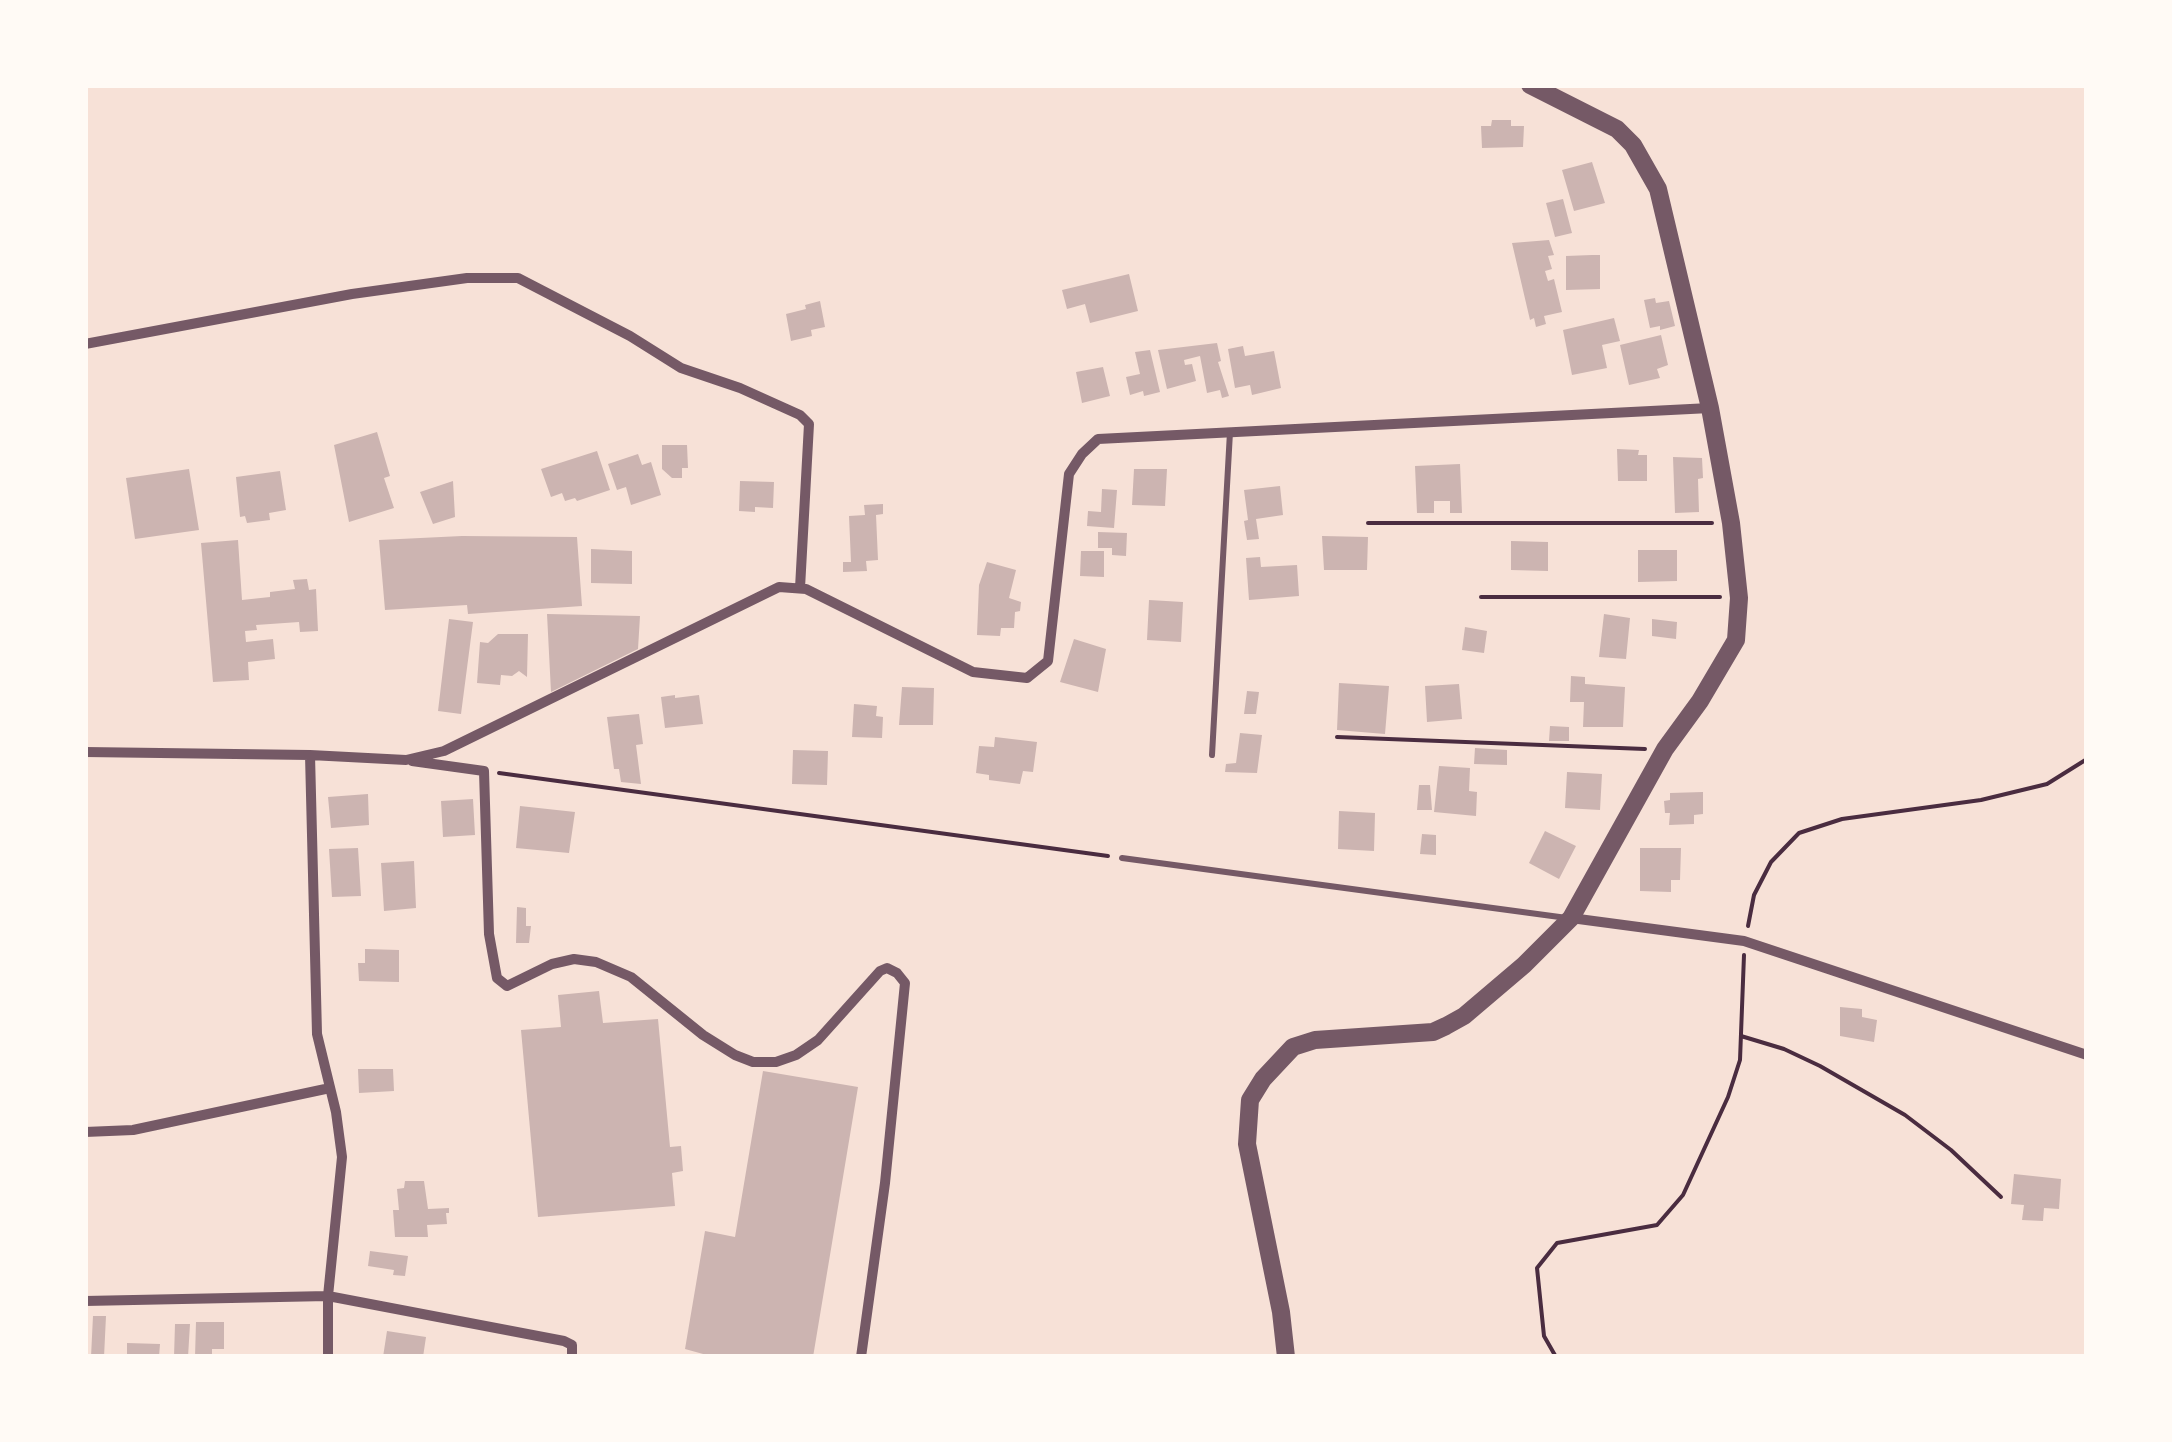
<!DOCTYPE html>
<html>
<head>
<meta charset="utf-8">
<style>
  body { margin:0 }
  #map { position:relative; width:2172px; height:1442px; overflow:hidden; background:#f7e1d7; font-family:Rubik,sans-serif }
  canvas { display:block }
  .frame { position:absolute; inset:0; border:88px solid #fffaf5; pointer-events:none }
</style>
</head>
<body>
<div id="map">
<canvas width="2172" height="1442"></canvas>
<div class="frame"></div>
</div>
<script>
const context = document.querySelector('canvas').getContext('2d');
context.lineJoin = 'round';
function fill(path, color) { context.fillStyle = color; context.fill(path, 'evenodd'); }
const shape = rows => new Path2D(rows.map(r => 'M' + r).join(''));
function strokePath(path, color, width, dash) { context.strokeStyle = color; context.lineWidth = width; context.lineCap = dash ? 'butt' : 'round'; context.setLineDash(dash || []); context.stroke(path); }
fill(shape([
  [1492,120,1511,120,1511,126,1524,126,1523,147,1482,148,1481,126,1491,126],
  [1592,162,1605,203,1574,211,1562,170],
  [1563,199,1572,233,1555,237,1546,203],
  [1549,240,1554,255,1548,256,1552,269,1545,271,1548,281,1554,279,1562,312,1544,316,1546,324,1536,327,1534,318,1530,320,1512,243],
  [1592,255,1600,255,1600,289,1566,290,1566,256],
  [1129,274,1138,311,1090,323,1085,304,1067,309,1062,290],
  [1655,298,1656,303,1669,301,1675,326,1660,330,1660,326,1650,328,1644,300],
  [820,301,825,327,811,330,812,336,791,341,786,314,806,309,805,305],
  [1614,318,1620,341,1602,345,1607,368,1572,375,1563,330],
  [1661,335,1668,365,1657,369,1660,378,1629,385,1620,345],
  [1217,343,1221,361,1218,362,1229,396,1222,398,1220,390,1207,393,1200,356,1184,360,1185,365,1192,364,1196,381,1167,389,1158,350],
  [1243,346,1245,356,1274,351,1281,388,1252,395,1250,385,1235,388,1228,349],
  [1150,350,1160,392,1144,396,1143,391,1130,395,1126,377,1140,374,1135,352],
  [1103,367,1110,396,1082,403,1076,372],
  [377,432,390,476,384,478,394,508,349,522,334,445],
  [662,445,687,445,688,468,682,468,682,478,672,478,662,469],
  [1617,449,1639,450,1638,455,1647,455,1647,481,1618,481],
  [597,451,610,490,577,501,575,498,565,501,562,493,551,497,541,469],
  [638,454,642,465,651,462,661,495,631,505,626,487,617,490,608,464],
  [1673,457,1702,458,1703,478,1698,479,1699,512,1675,513],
  [1460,464,1462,513,1450,513,1450,501,1434,501,1434,513,1417,513,1415,466],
  [189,469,199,530,135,539,126,478],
  [1134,469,1167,469,1165,506,1132,505],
  [280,471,286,510,269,513,270,520,247,523,245,516,240,517,236,477],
  [453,481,455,517,433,524,420,492],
  [740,481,774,482,773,508,755,507,755,512,739,511],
  [1280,486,1283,515,1256,519,1259,539,1247,540,1244,521,1248,520,1244,490],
  [1102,489,1117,490,1114,528,1087,526,1088,511,1101,512],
  [883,504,883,514,876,515,878,560,866,561,867,571,843,572,843,562,851,562,849,516,865,515,864,505],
  [1098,532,1127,533,1126,556,1112,555,1112,548,1098,548],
  [462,536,577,537,582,606,468,614,467,605,385,610,379,540],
  [1322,536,1368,537,1367,570,1324,570],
  [238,540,242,600,270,597,270,592,295,589,293,580,307,579,309,590,316,589,318,631,300,632,299,622,256,625,257,630,245,631,246,642,273,639,275,659,248,662,249,680,213,682,201,543],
  [1511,541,1548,542,1548,571,1511,570],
  [591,549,632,551,632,584,591,583],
  [1638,550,1677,550,1677,581,1638,582],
  [1081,551,1104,551,1104,577,1080,576],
  [1260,557,1261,567,1297,565,1299,596,1249,600,1246,558],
  [987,562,1016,570,1009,598,1021,602,1020,611,1015,612,1014,628,1001,628,1000,636,977,635,979,585],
  [1149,600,1183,602,1181,642,1147,640],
  [547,614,640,616,638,649,551,692],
  [1604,614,1630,618,1626,659,1599,657],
  [449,619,473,622,461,714,438,711],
  [1652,619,1677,622,1676,639,1652,636],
  [1465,627,1487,631,1484,653,1462,650],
  [498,634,528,634,527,677,519,671,512,676,501,675,500,685,477,683,480,642,488,643],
  [1074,639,1106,649,1098,692,1060,682],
  [1571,676,1585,677,1585,684,1625,687,1623,727,1583,727,1584,702,1570,702],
  [1339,683,1389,686,1385,734,1337,730],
  [1459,684,1462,719,1427,722,1425,686],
  [902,687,934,688,933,725,899,725],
  [1247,691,1259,692,1256,714,1244,714],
  [675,695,675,698,699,695,703,724,665,728,661,697],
  [854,704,877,706,876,716,883,717,882,738,852,737],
  [639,714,643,744,636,745,641,784,621,782,619,769,614,769,607,717],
  [1550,726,1569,727,1569,741,1549,741],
  [1240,733,1262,735,1257,773,1225,772,1226,764,1236,763],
  [995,737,1037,742,1033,772,1023,771,1020,784,989,780,989,775,976,773,979,746,994,747],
  [1475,748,1507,750,1507,765,1474,764],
  [793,750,828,751,827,785,792,784],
  [1439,766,1470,768,1469,791,1477,792,1476,816,1434,812],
  [1567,772,1602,774,1600,810,1565,808],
  [1419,785,1430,785,1432,810,1417,810],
  [1703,792,1703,814,1694,815,1694,824,1669,825,1670,813,1665,813,1664,801,1670,800,1670,793],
  [368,794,369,825,331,828,328,797],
  [473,799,475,835,443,837,441,801],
  [520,806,575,812,569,853,516,848],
  [1339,811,1375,813,1374,851,1338,849],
  [1545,831,1576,846,1559,879,1529,863],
  [1422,834,1436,835,1436,855,1420,854],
  [358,848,361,896,332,897,329,849],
  [1640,848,1681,848,1680,880,1671,880,1671,892,1640,891],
  [414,861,416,908,384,911,381,863],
  [517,907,526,908,526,926,531,926,529,943,516,943],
  [365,949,399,950,399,982,359,981,358,963,365,963],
  [599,991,603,1023,658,1019,670,1147,681,1146,683,1171,672,1173,675,1206,538,1217,521,1030,561,1027,558,995],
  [1840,1007,1862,1009,1862,1017,1877,1020,1874,1042,1840,1036],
  [358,1069,393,1069,394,1091,359,1093],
  [763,1071,858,1087,813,1357,714,1357,685,1349,705,1231,735,1237],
  [2014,1174,2061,1179,2059,1209,2044,1208,2043,1221,2022,1220,2024,1205,2011,1204],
  [405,1181,424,1181,428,1209,449,1208,449,1213,446,1213,447,1224,427,1225,428,1237,395,1237,393,1210,399,1210,397,1189,404,1188],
  [370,1251,408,1256,405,1276,393,1275,394,1270,368,1266],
  [93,1316,106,1316,104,1357,91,1357],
  [196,1322,224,1322,224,1349,212,1349,212,1357,195,1357],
  [175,1324,190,1324,188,1357,174,1357],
  [387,1331,426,1337,423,1357,383,1357],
  [127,1343,160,1344,159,1357,127,1357]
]), '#ccb4b1');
strokePath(shape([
  [1368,523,1712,523],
  [1481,597,1720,597],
  [1337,737,1645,749],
  [499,773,1108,856],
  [1748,926,1754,895,1771,862,1799,833,1842,819,1981,800,2047,784,2087,759],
  [1741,1036,1784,1049,1820,1066,1905,1115,1951,1150,2001,1197],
  [1556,1357,1544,1336,1537,1268,1557,1243,1657,1225,1683,1195,1728,1097,1740,1060,1744,955]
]), '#4a2c40', 4);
strokePath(shape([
  [1212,755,1230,432],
  [1122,858,1567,918]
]), '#755966', 6);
strokePath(shape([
  [85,344,352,294,467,278,518,278,630,336,681,368,740,388,800,415,809,424,800,588],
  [85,752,310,755,406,760,444,751,779,587,806,589,973,672,1027,678,1048,661,1069,474,1082,454,1098,439,1710,408],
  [310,755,317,1034,336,1112,342,1157,328,1296,328,1357],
  [412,761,484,771,489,934,497,978,507,986,552,964,574,959,596,962,631,977,703,1035,735,1055,753,1062,776,1062,796,1055,818,1040,880,971,887,968,897,973,905,983,885,1183,861,1357],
  [1571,918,1744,941,2087,1055],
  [85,1132,133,1130,330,1088],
  [85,1301,328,1296,564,1341,572,1345,572,1357]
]), '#755966', 10);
strokePath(shape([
  [1286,1357,1281,1312,1247,1144,1250,1100,1263,1079,1293,1047,1315,1040,1433,1032,1446,1026,1464,1016,1524,965,1571,918,1665,749,1700,701,1736,640,1739,598,1731,523,1710,408,1658,189,1633,145,1617,129,1530,85]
]), '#755966', 18);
</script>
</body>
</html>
